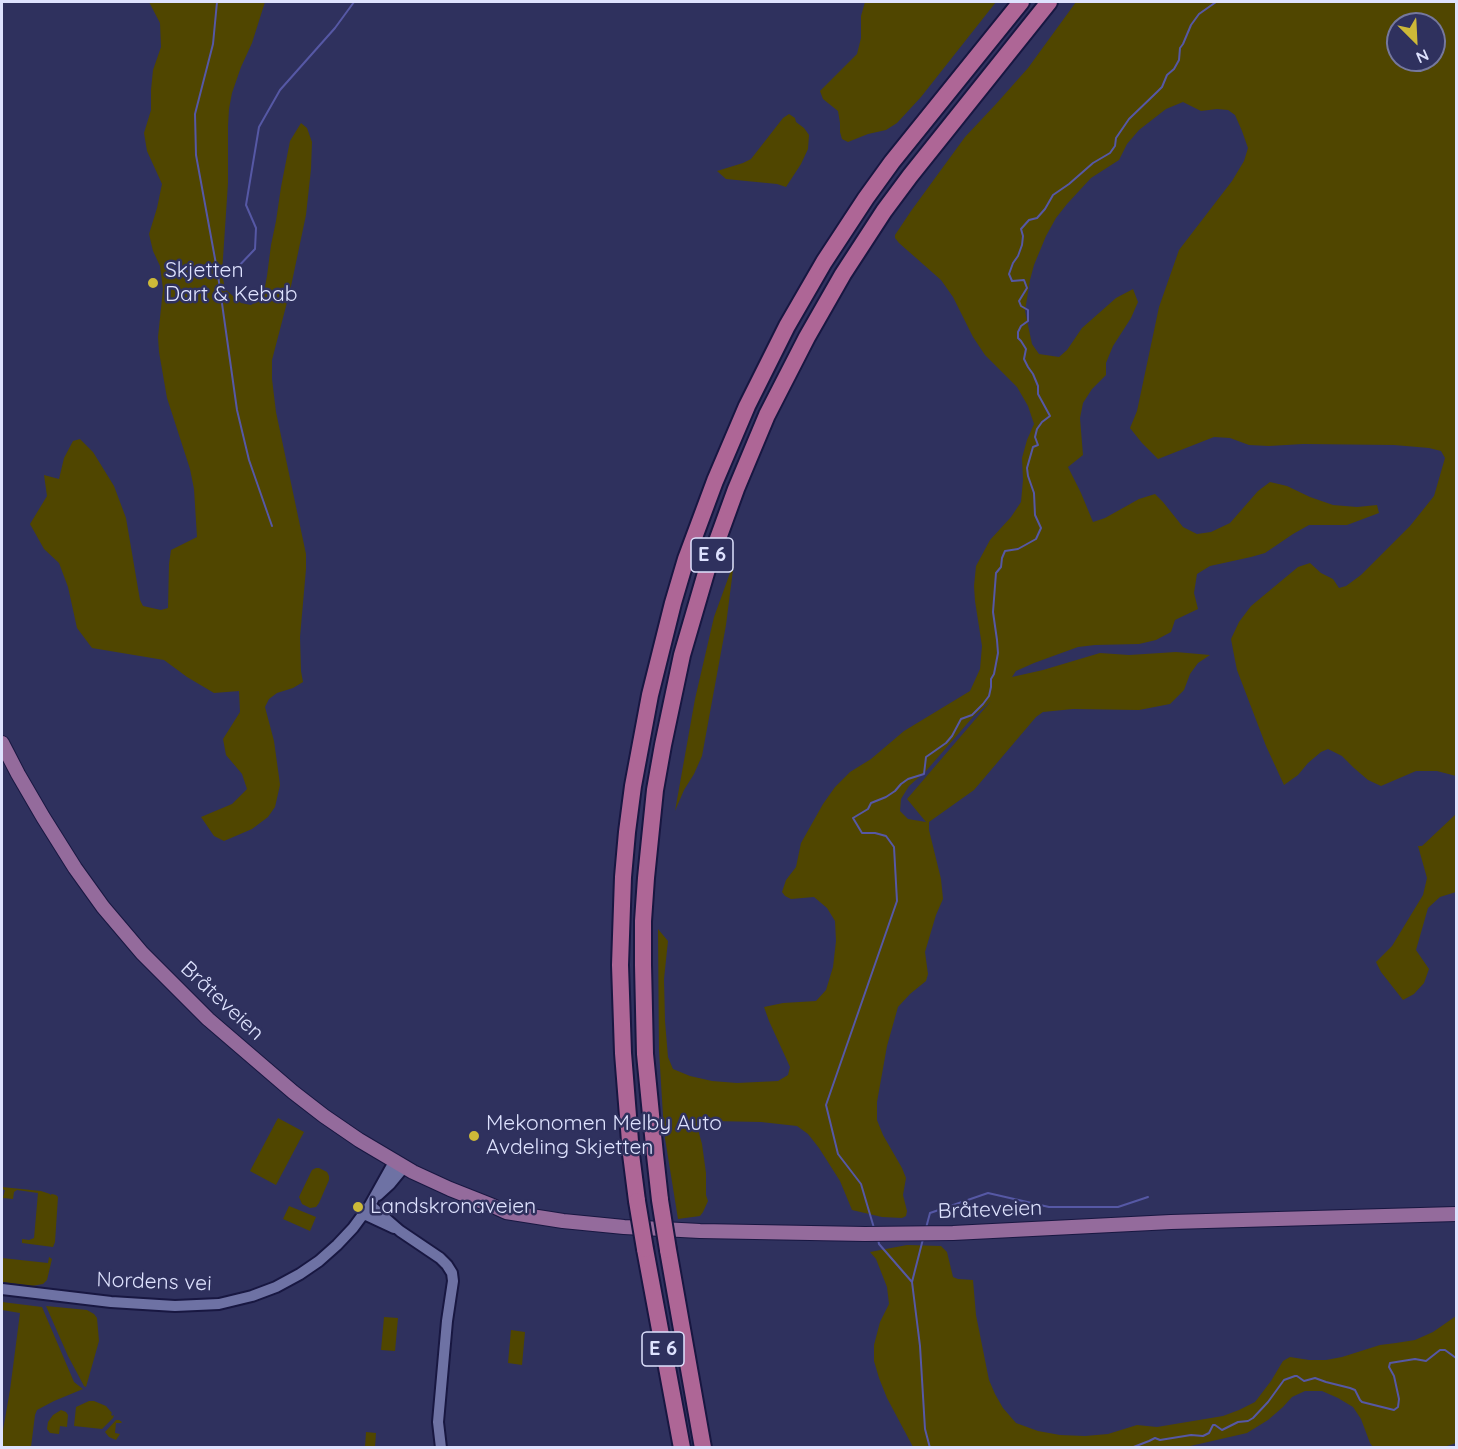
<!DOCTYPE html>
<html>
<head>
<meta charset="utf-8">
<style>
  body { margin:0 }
  #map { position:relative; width:1458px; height:1449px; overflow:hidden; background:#2f315e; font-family:Quicksand,sans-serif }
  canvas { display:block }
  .frame { position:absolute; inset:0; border:3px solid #dee2fe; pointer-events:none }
  .north { position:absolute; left:1386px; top:12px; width:60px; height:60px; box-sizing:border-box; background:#2f315e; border:2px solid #75789e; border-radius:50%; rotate:156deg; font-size:16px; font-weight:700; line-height:24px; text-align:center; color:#dee2fe }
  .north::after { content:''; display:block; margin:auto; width:21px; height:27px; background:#cdb938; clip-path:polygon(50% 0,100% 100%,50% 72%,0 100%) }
</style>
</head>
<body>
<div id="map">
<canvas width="1458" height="1449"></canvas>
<div class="frame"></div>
<div class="north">N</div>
</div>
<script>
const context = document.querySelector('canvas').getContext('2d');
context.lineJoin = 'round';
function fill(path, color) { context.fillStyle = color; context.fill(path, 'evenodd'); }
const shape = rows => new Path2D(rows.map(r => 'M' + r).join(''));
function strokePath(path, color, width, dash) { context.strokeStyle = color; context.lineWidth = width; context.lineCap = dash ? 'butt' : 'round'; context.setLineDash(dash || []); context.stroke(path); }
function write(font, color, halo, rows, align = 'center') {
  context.font = font + ' Quicksand,sans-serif'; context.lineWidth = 5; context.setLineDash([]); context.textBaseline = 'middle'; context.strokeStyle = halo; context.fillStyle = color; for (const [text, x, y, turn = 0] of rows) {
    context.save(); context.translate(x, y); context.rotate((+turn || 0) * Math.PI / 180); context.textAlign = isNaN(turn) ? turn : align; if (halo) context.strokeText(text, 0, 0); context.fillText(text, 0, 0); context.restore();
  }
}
fill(shape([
  [149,2,265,2,252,43,241,67,232,93,229,109,228,126,228,183,222,273,225,289,241,303,251,305,263,297,267,276,271,245,276,221,281,187,290,141,301,123,307,128,312,142,311,169,306,215,290,291,272,360,272,379,276,412,306,554,306,569,300,637,301,671,303,682,293,688,277,693,269,699,265,707,274,741,279,777,280,785,275,807,268,817,252,829,224,841,214,836,201,817,232,804,247,789,242,774,226,755,223,739,240,712,239,691,214,693,187,677,164,660,92,648,77,628,68,587,59,563,44,549,30,524,47,496,44,475,59,479,64,458,73,441,80,439,93,452,114,486,126,518,140,600,143,606,161,610,168,608,169,564,171,550,197,537,194,489,190,469,167,398,159,352,158,337,163,289,160,266,153,251,149,234,157,208,162,184,147,151,144,133,151,110,151,90,153,70,161,47,160,23],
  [865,2,996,2,921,97,897,123,886,130,868,134,848,142,842,139,840,132,840,123,838,111,823,99,820,91,857,54,861,38,861,16],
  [1076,2,1456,2,1456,776,1437,771,1416,771,1381,786,1368,780,1354,768,1342,756,1328,749,1321,752,1308,763,1298,775,1284,785,1266,746,1237,670,1234,655,1231,639,1239,622,1251,606,1298,567,1310,563,1321,573,1333,579,1339,588,1346,586,1361,575,1410,526,1434,496,1445,458,1441,451,1429,448,1394,445,1303,444,1269,446,1249,445,1230,438,1214,437,1158,459,1142,443,1130,428,1137,411,1159,307,1179,250,1232,181,1244,161,1248,148,1242,131,1235,115,1228,110,1217,109,1201,111,1183,102,1166,109,1139,130,1127,144,1119,160,1091,178,1067,204,1056,218,1046,236,1034,265,1030,280,1025,311,1032,344,1039,354,1059,357,1067,350,1082,328,1116,298,1133,289,1138,302,1131,318,1113,346,1106,363,1106,375,1092,389,1083,403,1080,418,1083,455,1068,467,1081,493,1093,522,1105,518,1139,499,1155,494,1163,502,1183,527,1197,534,1211,532,1230,523,1258,491,1270,482,1287,486,1310,497,1333,505,1357,507,1377,505,1379,513,1347,525,1309,525,1293,534,1265,553,1251,557,1210,566,1197,574,1194,593,1198,609,1175,620,1171,632,1156,640,1139,644,1095,645,1078,647,1034,663,1016,671,1012,677,1043,670,1100,653,1129,655,1176,652,1210,655,1198,663,1190,674,1184,690,1170,704,1139,710,1073,709,1043,712,1036,717,974,790,929,822,929,830,941,879,943,899,936,915,925,952,928,974,926,981,910,994,898,1007,887,1046,877,1102,877,1120,883,1135,902,1168,906,1178,903,1195,907,1211,906,1216,902,1218,882,1217,852,1210,840,1181,819,1148,808,1134,797,1126,761,1122,714,1121,704,1122,699,1124,697,1126,702,1144,706,1173,706,1195,708,1201,703,1212,700,1216,678,1219,664,1132,659,1050,658,929,668,941,664,979,665,1021,668,1057,673,1069,690,1076,712,1081,737,1083,778,1081,788,1075,790,1067,769,1021,764,1007,783,1003,816,1001,826,990,833,967,836,941,835,921,827,908,814,897,791,899,785,896,782,892,786,880,796,867,801,843,823,804,835,787,850,772,871,759,904,731,970,691,980,669,982,646,975,601,974,586,976,566,990,540,1011,517,1021,502,1023,480,1022,458,1027,440,1034,424,1028,406,1017,387,985,355,973,337,953,297,941,280,899,243,895,238,895,235,911,211,965,137,996,104,1028,68],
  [1398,24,1434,24,1434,60,1398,60],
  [991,701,907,799,926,822,908,819,900,811,901,799,909,786,926,771,973,717],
  [789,114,795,118,796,122,804,128,809,135,808,149,801,164,786,187,777,184,726,179,717,171,743,163,751,159,783,118],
  [734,562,726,625,702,756,694,774,684,790,675,811,695,699,714,617],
  [1456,814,1456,892,1440,897,1428,908,1416,950,1429,969,1424,983,1414,994,1403,1000,1381,972,1376,962,1392,946,1423,895,1427,878,1418,846,1422,846],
  [278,1118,304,1132,276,1185,250,1171],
  [316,1168,319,1168,327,1172,329,1176,329,1180,319,1203,316,1207,310,1208,302,1204,299,1197,310,1174,312,1170],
  [2,1187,41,1191,50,1194,50,1195,52,1194,56,1195,58,1197,55,1242,53,1247,22,1243,22,1239,29,1240,34,1238,38,1193,17,1190,14,1192,13,1199,3,1198,5,1190,2,1189],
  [289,1206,316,1217,310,1231,283,1219],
  [907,1245,941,1246,947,1252,953,1277,958,1279,973,1280,976,1315,989,1380,995,1394,1003,1408,1016,1423,1038,1431,1060,1435,1085,1436,1108,1434,1137,1425,1157,1427,1223,1416,1239,1410,1255,1402,1271,1381,1283,1361,1290,1357,1309,1360,1326,1360,1342,1357,1380,1345,1396,1343,1415,1340,1433,1332,1456,1316,1456,1443,1444,1447,1373,1447,1370,1443,1361,1419,1353,1407,1338,1398,1322,1391,1305,1391,1292,1397,1283,1407,1268,1420,1247,1433,1186,1447,913,1447,887,1398,879,1378,874,1361,874,1345,880,1322,889,1304,887,1287,876,1259,870,1252],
  [49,1257,52,1259,47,1280,43,1284,32,1286,2,1282,2,1258,48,1263],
  [2,1302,42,1307,74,1382,83,1389,54,1401,37,1410,35,1415,31,1447,2,1447,2,1436,10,1390,20,1313,2,1310],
  [46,1306,87,1310,94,1314,97,1318,99,1341,86,1387,84,1386,68,1356],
  [384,1317,398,1318,395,1351,381,1350],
  [511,1330,525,1332,522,1365,508,1363],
  [89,1401,94,1401,106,1406,112,1413,111,1414,112,1416,114,1415,113,1418,102,1429,74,1426,76,1407],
  [61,1410,66,1412,68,1415,67,1427,60,1426,59,1434,50,1433,47,1429,48,1422,53,1415],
  [116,1420,119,1420,122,1422,121,1423,116,1423,115,1433,120,1434,116,1440,109,1437,105,1432],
  [366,1432,376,1433,375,1447,365,1447]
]), '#504600');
strokePath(shape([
  [217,2,213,44,195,114,196,155,218,275,237,410,249,460,272,526],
  [218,275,234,271,255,249,256,228,246,205,259,127,280,90,335,28,354,2],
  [874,1228,861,1184,838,1154,826,1105,897,901,894,847,886,836,875,833,862,833,853,818,868,809,871,803,886,797,895,791,901,784,908,779,924,774,926,757,946,743,952,736,961,719,972,715,983,704,989,696,991,687,991,679,994,674,998,653,997,640,993,612,996,573,1001,567,1002,558,1005,551,1018,549,1036,539,1041,528,1035,515,1034,493,1028,476,1027,468,1033,447,1038,445,1035,437,1037,429,1042,422,1050,416,1038,394,1038,386,1033,374,1028,367,1024,359,1026,349,1021,341,1018,338,1018,332,1021,326,1028,321,1028,310,1021,306,1019,301,1027,288,1024,280,1012,281,1009,274,1013,263,1018,256,1022,245,1023,236,1021,229,1029,220,1037,218,1045,209,1053,195,1069,184,1093,163,1110,153,1115,146,1116,138,1129,119,1157,92,1162,87,1167,75,1174,69,1179,60,1180,48,1183,44,1191,25,1199,14,1216,2],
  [926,1228,930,1213,988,1193,1049,1207,1118,1207,1148,1197],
  [878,1239,879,1244,912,1282,920,1346,925,1429,930,1448],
  [912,1282,923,1239],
  [1131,1448,1149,1441,1155,1438,1160,1440,1191,1435,1203,1436,1209,1433,1213,1425,1215,1425,1222,1430,1238,1422,1248,1421,1253,1418,1268,1402,1284,1380,1295,1376,1297,1376,1304,1381,1315,1378,1326,1382,1350,1388,1355,1390,1360,1400,1362,1402,1394,1410,1398,1407,1399,1399,1394,1376,1389,1367,1390,1363,1415,1359,1426,1361,1440,1350,1445,1350,1456,1358]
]), '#5658a5', 2);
const minor = shape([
  [378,1195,390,1184,404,1167],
  [370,1205,400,1231,440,1258,447,1265,452,1273,453,1281,447,1321,438,1422,441,1448],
  [364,1214,394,1228],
  [2,1289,111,1302,175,1306,219,1304,252,1296,276,1287,300,1274,319,1261,337,1245,353,1228,370,1205,394,1162]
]);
const major = shape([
  [2,743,18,774,43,817,75,868,103,907,142,953,208,1019,293,1092,324,1116,359,1140,413,1172,450,1189,493,1206,506,1212,563,1221,624,1227,700,1231,865,1234,953,1233,1171,1222,1456,1214]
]);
const highway = shape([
  [660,1200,655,1155,645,1054,643,965,643,921,646,878,655,790,663,745,682,655,708,566,736,489,767,415,807,337,843,274,884,211,910,176,1049,2],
  [637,1201,631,1154,623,1053,620,965,623,877,627,832,633,786,650,695,673,603,686,559,715,481,747,406,787,326,824,262,866,198,892,162,1021,2],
  [645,1249,682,1448],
  [668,1250,703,1448]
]);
strokePath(minor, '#181741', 14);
strokePath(major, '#181741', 16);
strokePath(highway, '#181741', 20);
strokePath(minor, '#6e72a4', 10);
strokePath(major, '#946b9c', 14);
strokePath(highway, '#ae6696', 16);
const highwayBridge = shape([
  [660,1200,668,1250],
  [637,1201,645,1249]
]);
strokePath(highwayBridge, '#181741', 20, []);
strokePath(highwayBridge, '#ae6696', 16);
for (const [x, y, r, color] of [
  [153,283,6,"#cdb938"],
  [474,1136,6,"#cdb938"],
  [358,1207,6,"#cdb938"]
]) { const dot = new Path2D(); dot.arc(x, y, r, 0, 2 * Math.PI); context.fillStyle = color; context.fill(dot); strokePath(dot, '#2f315e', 2); }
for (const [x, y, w] of [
  [712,555,42],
  [663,1349,42]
]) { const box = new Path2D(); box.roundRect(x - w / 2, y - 17, w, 34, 4.5); context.fillStyle = '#2f315e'; context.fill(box); strokePath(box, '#dee2fe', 1.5); }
write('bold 20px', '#dee2fe', null, [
  ["E 6",712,555],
  ["E 6",663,1349]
]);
write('21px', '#dee2fe', '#2f315e', [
  ["Skjetten",165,271],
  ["Dart & Kebab",165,295],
  ["Mekonomen Melby Auto",486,1124],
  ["Avdeling Skjetten",486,1148],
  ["Landskronaveien",370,1207]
], 'left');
write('21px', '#dee2fe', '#2f315e', [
  ["Bråteveien",222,1001,43],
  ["Bråteveien",990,1210,-2],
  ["Nordens vei",154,1282,2]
]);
</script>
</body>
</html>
